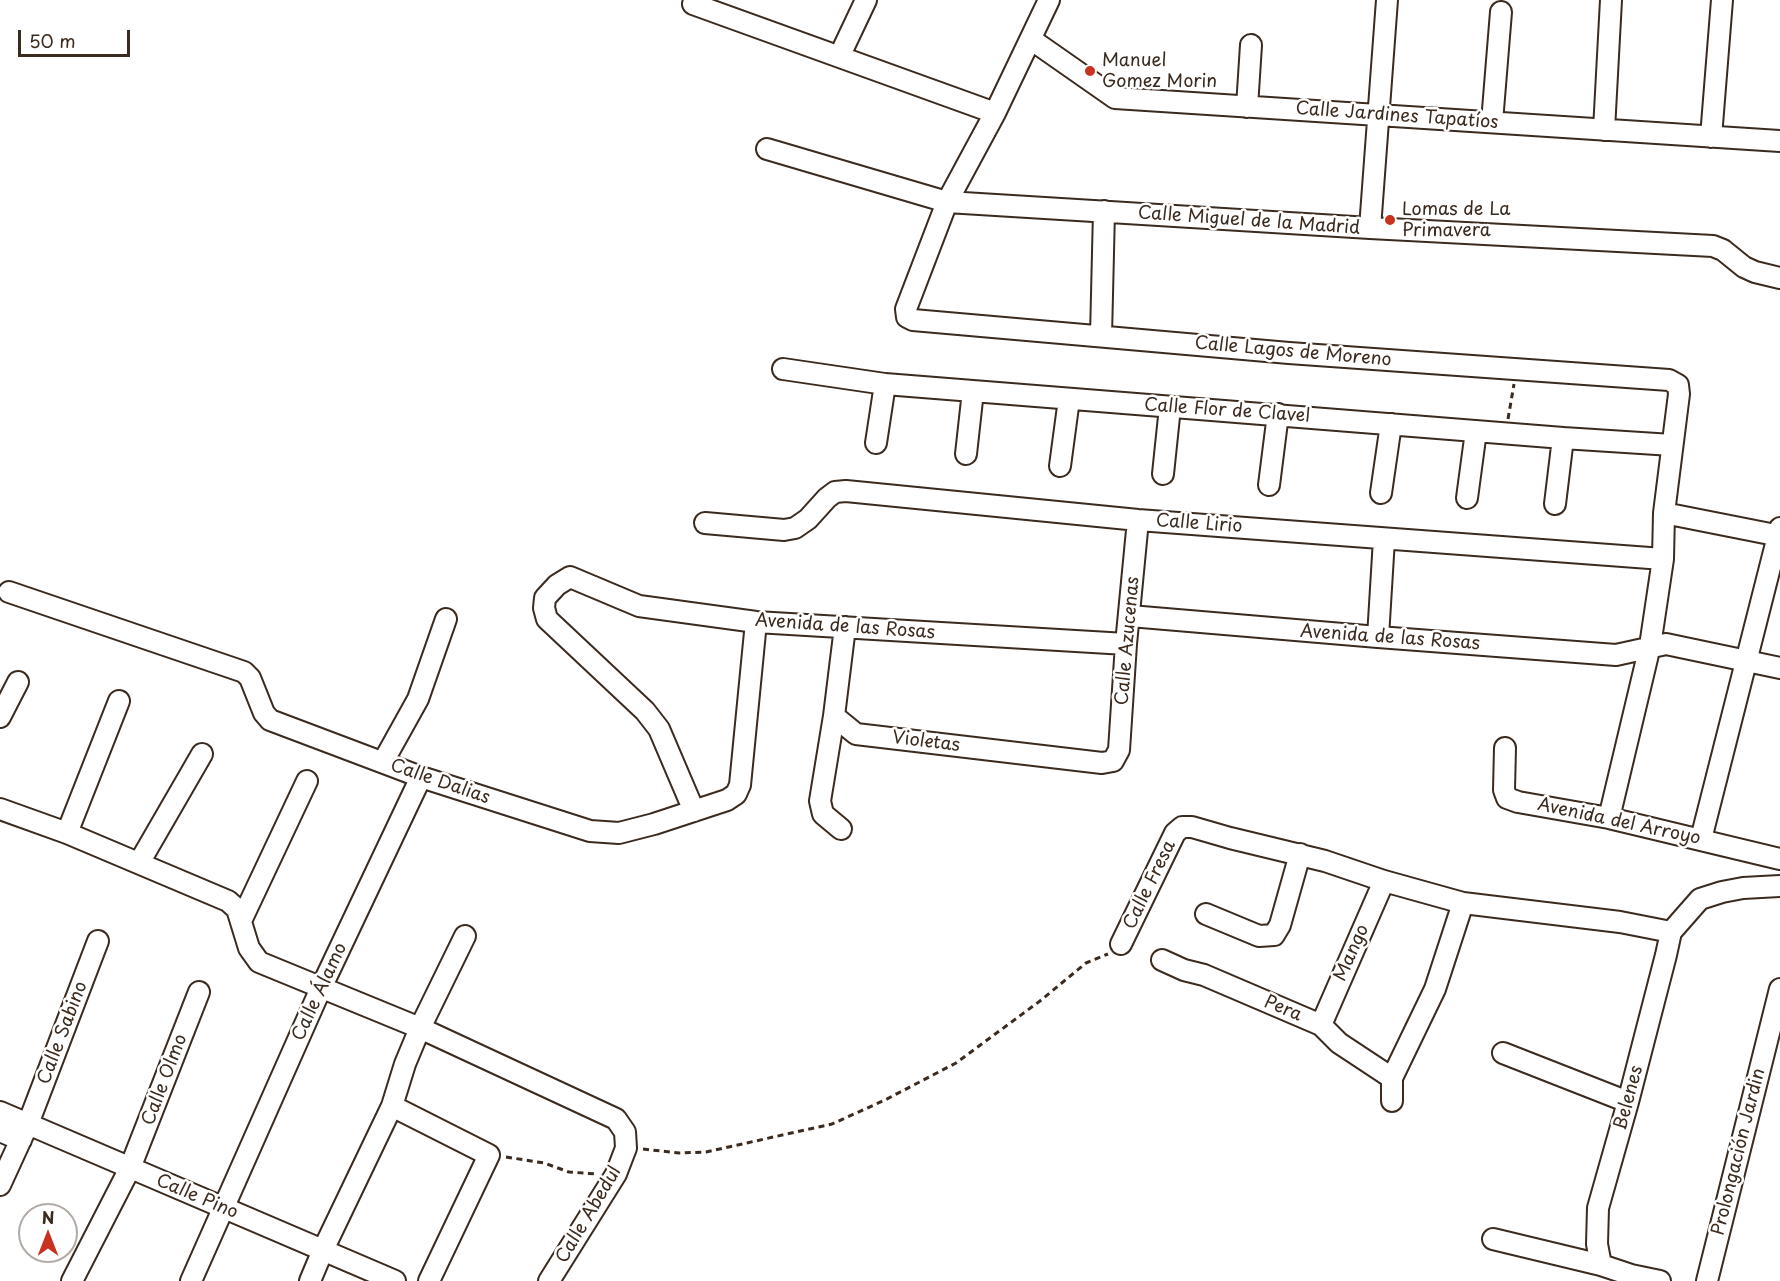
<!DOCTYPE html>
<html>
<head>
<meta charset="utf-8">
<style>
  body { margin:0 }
  #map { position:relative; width:1780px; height:1281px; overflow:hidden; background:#fff; font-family:"Playpen Sans",sans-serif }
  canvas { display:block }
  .north { position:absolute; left:18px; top:1203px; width:60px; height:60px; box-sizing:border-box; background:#fff; border:2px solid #b1aaa5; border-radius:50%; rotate:0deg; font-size:16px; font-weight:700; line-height:24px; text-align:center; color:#3b2a1e }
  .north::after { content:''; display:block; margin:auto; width:21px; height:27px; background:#c8321e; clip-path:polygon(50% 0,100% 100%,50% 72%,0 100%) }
  .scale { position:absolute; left:18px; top:30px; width:112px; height:27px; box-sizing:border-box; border:3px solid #3b2a1e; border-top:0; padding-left:8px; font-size:18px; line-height:21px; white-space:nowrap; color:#3b2a1e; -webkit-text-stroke:4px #fff; paint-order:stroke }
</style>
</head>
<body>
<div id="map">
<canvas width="1780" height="1281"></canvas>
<div class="north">N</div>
<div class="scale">50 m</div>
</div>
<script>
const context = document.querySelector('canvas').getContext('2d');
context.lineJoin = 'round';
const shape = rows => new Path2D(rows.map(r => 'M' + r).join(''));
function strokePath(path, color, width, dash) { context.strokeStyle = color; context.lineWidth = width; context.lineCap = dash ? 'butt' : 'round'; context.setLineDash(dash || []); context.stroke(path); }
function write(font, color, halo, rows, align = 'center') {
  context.font = font + ' "Playpen Sans",sans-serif'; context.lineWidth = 5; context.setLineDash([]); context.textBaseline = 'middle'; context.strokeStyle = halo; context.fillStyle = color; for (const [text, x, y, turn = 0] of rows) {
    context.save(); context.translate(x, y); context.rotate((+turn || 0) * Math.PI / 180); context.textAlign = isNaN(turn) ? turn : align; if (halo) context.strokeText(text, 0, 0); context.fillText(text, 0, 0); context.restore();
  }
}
const minor = shape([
  [1049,0,995,113,947,202,906,309,907,317,913,320,1289,353,1669,380,1678,385,1679,394,1664,513,1663,559,1650,646,1609,818],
  [693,4,995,113],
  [1032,40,1115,98,1780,141],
  [840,55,866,0],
  [1247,107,1251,45],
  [1492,122,1501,12],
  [1604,130,1611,0],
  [1711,137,1722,0],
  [767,149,947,202,1370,228,1713,246,1723,250,1744,267,1755,272,1780,278],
  [1370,228,1387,0],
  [1101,336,1104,211],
  [783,369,885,384,1563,438,1672,445],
  [876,443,885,384],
  [966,454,973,391],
  [1060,466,1069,399],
  [1163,474,1170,407],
  [1269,485,1278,414],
  [1381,493,1391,424],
  [1467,498,1476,431],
  [1555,504,1563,438],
  [1664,513,1780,536],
  [705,523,784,530,795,528,808,519,827,498,835,492,846,491,1138,520,1663,559],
  [9,592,244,672,250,678,264,713,270,720,421,777,590,831,619,833,654,824,727,800,736,794,740,785,756,622],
  [1130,616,1378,637,1616,655,1666,644,1780,668],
  [1378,637,1384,539],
  [834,716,856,734,1102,763,1113,761,1119,750,1126,644,1138,520],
  [0,717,18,682],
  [1505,748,1504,790,1507,798,1518,802,1609,818,1780,859],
  [383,762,418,699,446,619],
  [0,809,67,833,228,901,237,909,249,948,259,962,420,1028,616,1119,625,1132,626,1148,616,1174,549,1281],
  [694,811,659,729,645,711,547,619,544,608,545,598,557,585,570,577,639,606,756,622,1126,644],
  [841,829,823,814,820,801,834,716,845,627],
  [67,833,119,701],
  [1701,839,1780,528],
  [139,863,202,754],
  [1206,914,1259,936,1274,935,1280,925,1300,854],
  [241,921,307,781],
  [1671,932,1700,899,1722,892,1743,888,1780,886],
  [1121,944,1175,833,1182,827,1192,827,1230,838,1325,861,1384,881,1463,903,1620,922,1671,932],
  [1162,960,1184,970,1204,975,1321,1025,1339,1043,1392,1078],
  [1321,1025,1384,881],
  [1503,1053,1628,1102],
  [1392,1101,1392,1078,1435,989,1463,903],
  [392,1106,489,1155,429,1281],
  [0,1112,395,1281],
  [0,1131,21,1140],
  [0,1185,28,1124,98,941],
  [1493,1239,1601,1265,1631,1275,1660,1281],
  [1601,1265,1597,1244,1598,1208,1628,1102,1666,955,1671,932],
  [72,1281,130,1168,199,992],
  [191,1281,321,988,421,777],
  [310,1281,323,1250,392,1106,405,1064,420,1028,465,936],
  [1707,1281,1780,989]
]);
strokePath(minor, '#3b2a1e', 24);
strokePath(shape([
  [1508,419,1514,384],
  [643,1149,679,1153,706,1152,832,1124,885,1100,956,1063,1040,1001,1086,963,1108,954],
  [506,1157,544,1163,569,1172,596,1174]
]), '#3b2a1e', 3, [6, 4.5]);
strokePath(minor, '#fff', 20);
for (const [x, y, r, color] of [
  [1090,71,6,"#c8321e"],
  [1390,220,6,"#c8321e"]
]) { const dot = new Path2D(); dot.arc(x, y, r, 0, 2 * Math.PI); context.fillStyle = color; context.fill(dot); strokePath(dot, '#fff', 2); }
write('18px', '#3b2a1e', '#fff', [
  ["Manuel",1102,61],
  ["Gomez Morin",1102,82],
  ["Lomas de La",1402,210],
  ["Primavera",1402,231]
], 'left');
write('18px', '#3b2a1e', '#fff', [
  ["Calle Jardines Tapatíos",1397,116,4],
  ["Calle Miguel de la Madrid",1249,221,4],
  ["Calle Lagos de Moreno",1293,352,5],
  ["Calle Flor de Clavel",1227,411,4],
  ["Calle Lirio",1199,524,4],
  ["Avenida de las Rosas",845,627,4],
  ["Avenida de las Rosas",1390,638,4],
  ["Calle Azucenas",1128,641,-85],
  ["Violetas",926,742,7],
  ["Calle Dalias",440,782,19],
  ["Avenida del Arroyo",1619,822,12],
  ["Calle Fresa",1150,885,-64],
  ["Mango",1352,953,-66],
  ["Calle Álamo",320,992,-65],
  ["Pera",1283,1009,23],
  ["Calle Sabino",63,1033,-69],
  ["Calle Olmo",165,1080,-69],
  ["Belenes",1629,1098,-75],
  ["Prolongación Jardin",1739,1152,-76],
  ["Calle Pino",197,1197,23],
  ["Calle Abedul",589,1215,-59]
]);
</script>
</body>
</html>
